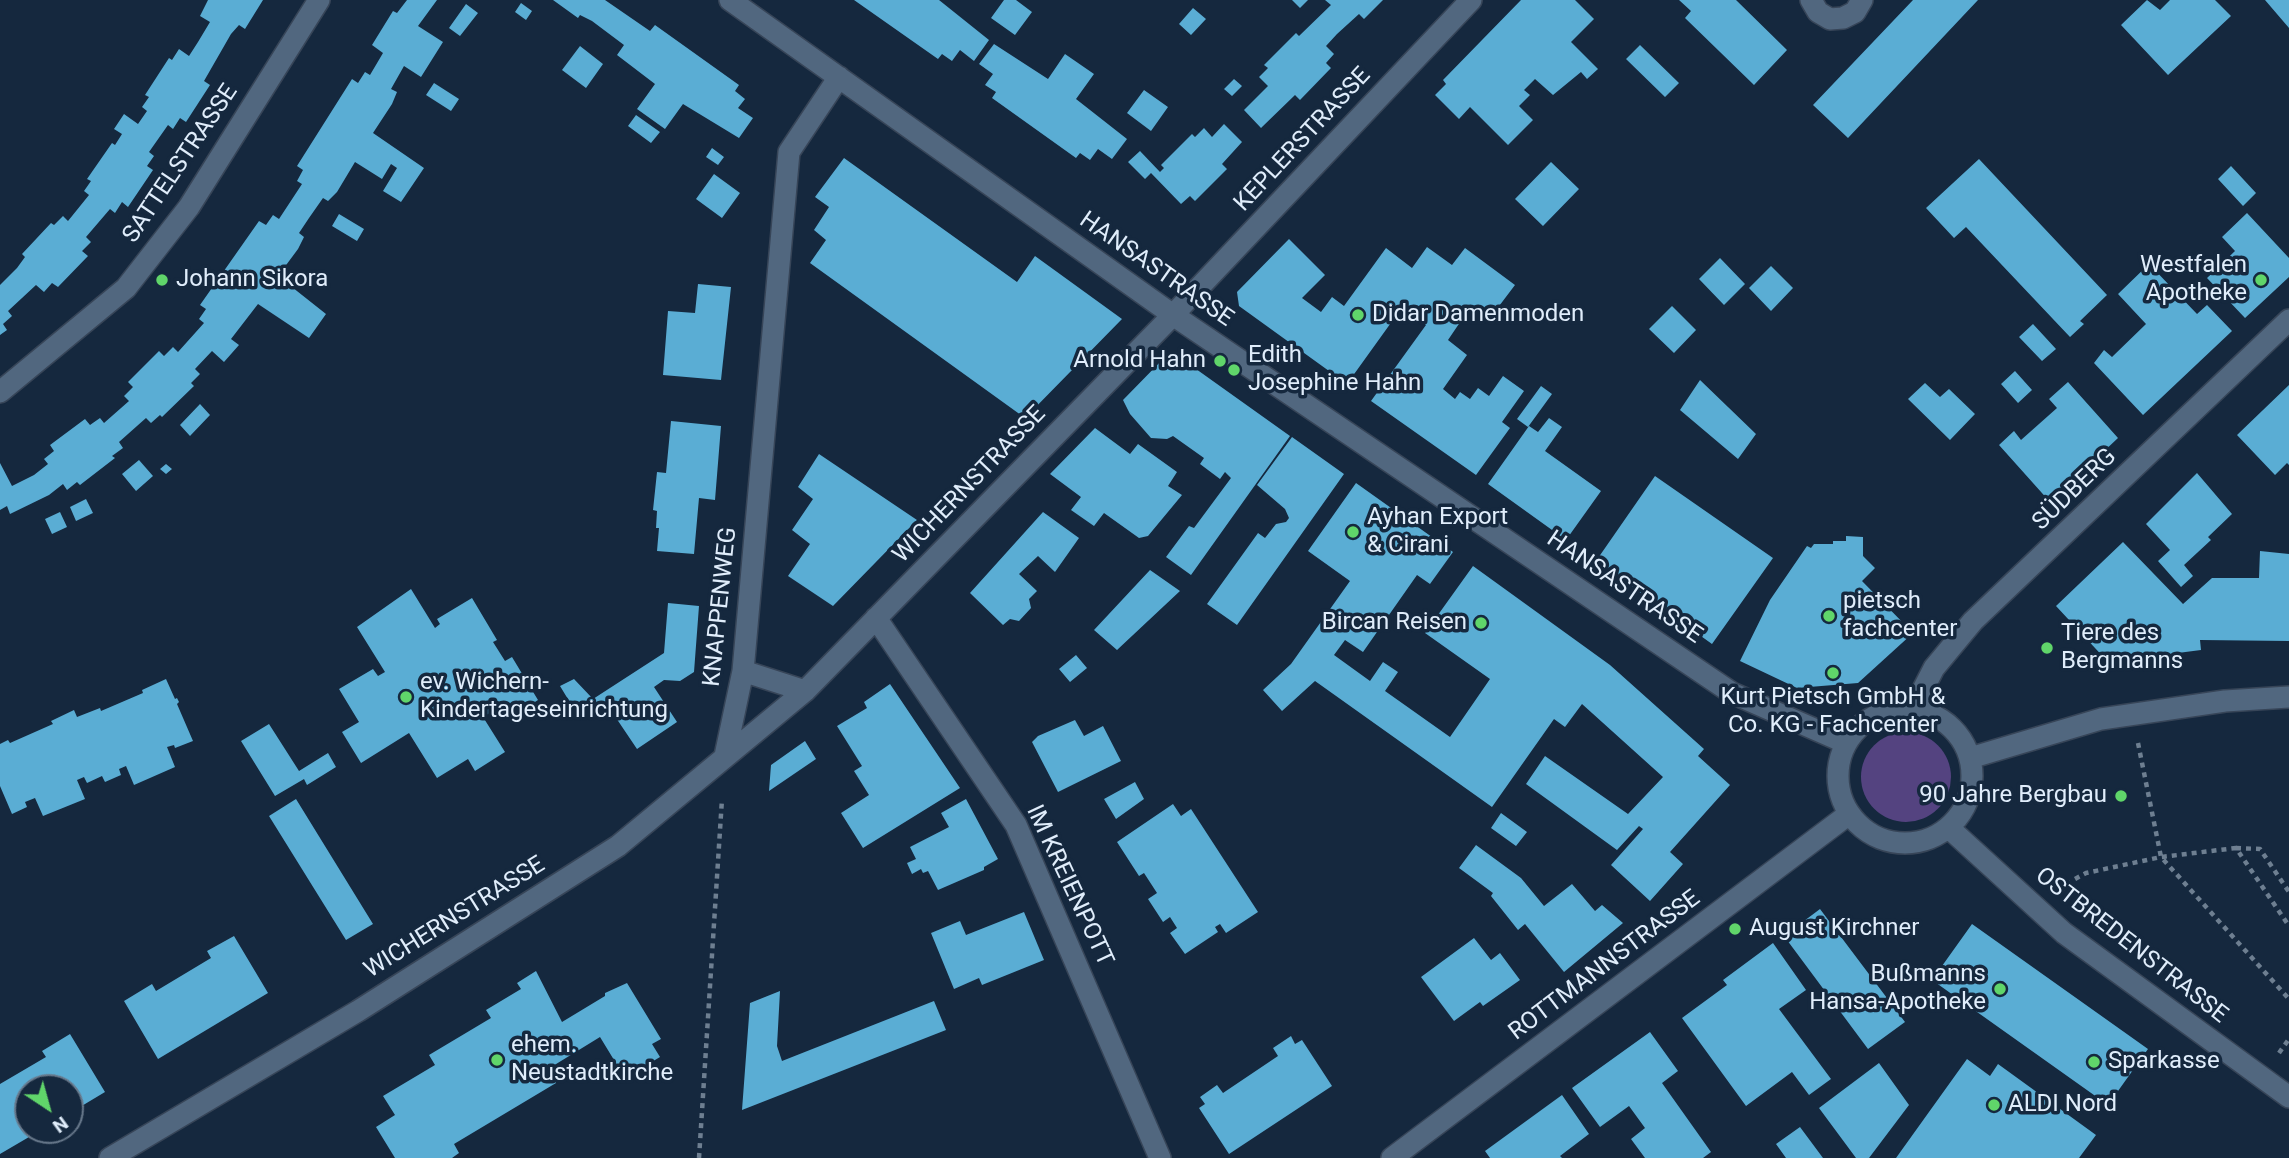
<!DOCTYPE html>
<html>
<head>
<meta charset="utf-8">
<style>
  body { margin:0 }
  #map { position:relative; width:2289px; height:1158px; overflow:hidden; background:#15283e; font-family:Roboto,sans-serif }
  canvas { display:block }
  .north { position:absolute; left:14px; top:1074px; width:70px; height:70px; box-sizing:border-box; background:#15283e; border:2px solid #66778a; border-radius:50%; rotate:144deg; font-size:19px; font-weight:700; line-height:28px; text-align:center; color:#e0edfb }
  .north::after { content:''; display:block; margin:auto; width:24px; height:32px; background:#60d56a; clip-path:polygon(50% 0,100% 100%,50% 72%,0 100%) }
</style>
</head>
<body>
<div id="map">
<canvas width="2289" height="1158"></canvas>
<div class="north">N</div>
</div>
<script>
const context = document.querySelector('canvas').getContext('2d');
context.lineJoin = 'round';
function fill(path, color) { context.fillStyle = color; context.fill(path, 'evenodd'); }
const shape = rows => new Path2D(rows.map(r => 'M' + r).join(''));
function strokePath(path, color, width, dash) { context.strokeStyle = color; context.lineWidth = width; context.lineCap = dash ? 'butt' : 'round'; context.setLineDash(dash || []); context.stroke(path); }
function write(font, color, halo, rows, align = 'center') {
  context.font = font + ' Roboto,sans-serif'; context.lineWidth = 7; context.setLineDash([]); context.textBaseline = 'middle'; context.strokeStyle = halo; context.fillStyle = color; for (const [text, x, y, turn = 0] of rows) {
    context.save(); context.translate(x, y); context.rotate((+turn || 0) * Math.PI / 180); context.textAlign = isNaN(turn) ? turn : align; if (halo) context.strokeText(text, 0, 0); context.fillText(text, 0, 0); context.restore();
  }
}
fill(shape([
  '1861 777a45 45 0 1 1 90 0a45 45 0 1 1-90 0Z'
]), '#544380');
fill(shape([
  [208,0,263,0,245,29,239,25,231,34,204,81,210,85,186,122,180,118,173,129,168,125,149,152,154,156,147,166,153,170,128,207,122,202,115,213,110,209,86,237,91,242,82,251,88,256,58,287,52,283,44,292,36,285,8,311,12,316,3,324,7,330,0,335,0,285,17,268,25,257,22,254,51,223,54,225,63,216,68,221,89,195,84,191,91,181,87,179,112,143,115,145,122,134,114,129,124,114,138,124,147,111,142,107,149,97,145,95,169,58,172,60,179,49,189,56,198,42,210,22,200,16],
  [407,0,437,0,418,26,443,42,421,77,404,66,391,89,397,92,392,104,373,133,424,168,401,202,383,191,397,168,391,164,382,179,355,162,337,192,328,201,323,198,309,218,299,233,304,237,298,249,278,276,326,314,309,338,258,304,231,339,239,345,224,362,212,351,195,369,200,374,191,383,194,386,162,417,160,415,151,423,146,418,119,442,123,448,112,456,115,458,80,485,77,482,67,490,63,484,49,495,10,514,7,506,0,510,0,463,12,486,34,475,48,464,44,459,54,451,50,445,85,419,90,425,100,418,104,423,129,401,124,396,133,387,128,382,159,351,164,356,173,347,178,352,204,323,199,319,206,309,200,305,259,221,266,225,273,215,279,219,302,184,297,181,303,170,297,166,352,79,358,83,365,72,370,75,383,53,372,45,393,11,397,13],
  [553,0,605,0,650,31,655,25,739,85,735,91,745,99,738,108,753,118,739,138,683,104,665,129,637,109,655,84,617,55,624,45,592,21,580,15,578,18],
  [854,0,939,0,989,40,974,61,960,50,952,61,942,54,938,59],
  [1004,0,1016,0,1032,12,1015,35,991,18],
  [1292,0,1308,0,1300,8],
  [1325,0,1383,0,1364,19,1359,14,1337,34,1326,46,1334,54,1326,63,1331,68,1300,100,1295,95,1261,128,1244,110,1268,86,1259,77,1268,68,1264,65,1296,33,1299,36,1331,5],
  [1521,0,1575,0,1594,19,1571,42,1598,69,1587,79,1581,72,1553,95,1535,79,1524,90,1530,95,1519,106,1533,120,1508,145,1470,107,1459,119,1435,95,1446,84,1443,80],
  [1679,0,1736,0,1787,50,1754,85,1685,18,1691,11],
  [1913,0,1978,0,1848,138,1813,105],
  [2147,0,2160,10,2170,0,2215,0,2231,16,2168,75,2121,25],
  [2265,0,2289,0,2289,28],
  [521,3,532,11,526,20,515,12],
  [466,4,478,13,460,36,449,28],
  [1193,8,1206,19,1191,35,1179,24],
  [994,44,1048,79,1065,54,1094,74,1076,99,1127,139,1112,159,1098,149,1090,160,1080,153,1076,158,992,98,996,92,985,85,993,74,979,64],
  [1640,45,1679,83,1665,97,1626,59],
  [580,46,603,64,586,88,562,70],
  [1234,79,1242,86,1232,96,1224,89],
  [434,83,459,99,451,111,426,95],
  [1144,90,1168,107,1151,131,1127,113],
  [636,115,660,132,651,143,628,126],
  [1224,124,1242,142,1222,164,1227,169,1195,201,1190,196,1181,204,1151,173,1145,179,1128,162,1140,151,1160,172,1164,168,1161,165,1192,134,1195,137,1204,128,1212,137],
  [712,148,724,157,718,165,706,157],
  [844,158,1017,282,1035,256,1122,319,1025,418,810,263,826,240,814,230,829,207,815,197],
  [1979,159,2107,295,2080,321,2084,324,2070,337,1966,227,1954,238,1926,208],
  [1551,162,1579,189,1543,226,1515,199],
  [2231,166,2256,193,2243,206,2218,179],
  [714,174,740,193,722,218,696,199],
  [2247,213,2289,258,2289,277,2245,318,2207,278,2235,251,2222,237],
  [339,214,364,229,357,241,332,226],
  [1289,239,1325,275,1302,298,1321,312,1332,297,1344,306,1386,248,1412,268,1427,247,1452,265,1465,248,1515,285,1487,322,1469,309,1448,340,1467,355,1443,389,1455,399,1460,392,1470,399,1478,388,1489,396,1503,376,1524,391,1502,422,1510,428,1476,475,1371,401,1426,325,1415,316,1411,322,1398,313,1347,384,1239,306,1237,292],
  [1720,258,1745,284,1724,305,1699,279],
  [2149,264,2197,314,2207,305,2232,331,2143,415,2094,363,2104,350,2112,357,2146,324,2118,294],
  [1771,266,1793,288,1771,311,1749,288],
  [698,284,731,287,721,380,663,375,668,311,695,313],
  [1672,306,1696,330,1674,353,1649,329],
  [2033,324,2056,349,2042,361,2019,337],
  [1175,354,1290,436,1191,575,1166,557,1189,526,1194,528,1231,478,1225,472,1220,479,1200,464,1204,458,1173,436,1167,439,1151,438,1130,414,1123,400,1166,356],
  [2015,371,2032,390,2018,403,2001,384],
  [1700,380,1756,434,1738,459,1680,410],
  [2068,382,2118,438,2050,502,1999,445,2014,431,2021,440,2057,408,2049,399],
  [1925,383,1940,397,1949,389,1975,414,1950,440,1908,399],
  [2289,385,2289,465,2287,463,2275,475,2237,435],
  [1541,386,1552,394,1528,427,1517,419],
  [200,404,210,415,190,436,180,425],
  [1549,418,1562,427,1545,451,1601,491,1566,540,1488,484,1529,426,1538,432],
  [671,421,721,426,715,500,699,498,694,554,657,551,659,528,656,528,657,511,653,510,657,472,666,473],
  [1095,428,1130,454,1138,444,1177,472,1168,486,1182,495,1148,536,1139,538,1104,513,1094,526,1071,510,1081,497,1050,474],
  [1292,437,1344,474,1237,625,1207,604,1258,533,1265,538,1276,524,1286,522,1289,518,1285,509,1257,485],
  [819,454,917,520,833,606,788,576,810,544,792,530,813,499,798,487],
  [139,460,153,476,136,491,122,474],
  [166,464,172,469,166,474,160,469],
  [2197,473,2232,514,2208,537,2211,540,2184,565,2193,576,2181,587,2158,561,2170,550,2146,524],
  [1655,476,1773,558,1712,644,1596,561],
  [1356,483,1453,552,1430,584,1417,575,1363,652,1345,640,1334,655,1370,681,1383,662,1398,672,1385,691,1450,737,1490,679,1425,633,1473,566,1610,665,1704,749,1698,756,1730,785,1670,852,1683,864,1650,901,1611,865,1643,829,1639,826,1617,850,1526,784,1545,756,1628,814,1663,777,1582,704,1565,727,1554,719,1492,807,1315,681,1282,711,1263,690,1291,664,1350,581,1308,551],
  [86,499,93,513,76,521,70,507],
  [60,512,67,527,52,534,45,519],
  [1043,512,1079,538,1055,572,1038,556,1019,574,1037,591,1029,599,1031,608,1019,621,1010,619,1003,625,970,593],
  [1846,536,1863,537,1863,556,1875,568,1862,581,1913,633,1858,683,1797,688,1740,661,1770,600,1807,546,1811,548,1814,544,1833,544,1833,541,1846,541],
  [2123,542,2183,604,2212,578,2259,578,2260,551,2289,554,2289,641,2200,640,2201,650,2108,662,2056,606],
  [1150,570,1180,591,1117,650,1094,630],
  [411,589,435,628,440,624,437,619,472,598,497,640,493,642,505,661,512,657,538,700,521,711,516,703,496,715,493,711,483,717,505,752,475,771,468,759,437,778,409,733,361,763,342,732,359,722,339,689,373,669,378,676,385,672,357,627],
  [668,603,699,606,694,672,680,681,664,680,654,687,677,722,637,749,606,703,580,719,560,686,574,679,593,699,664,653],
  [1076,655,1087,668,1070,682,1059,669],
  [166,679,175,699,177,698,179,702,177,704,193,741,175,748,174,745,167,747,175,767,134,785,126,766,119,769,121,775,105,782,102,776,87,783,84,777,77,780,85,799,43,816,35,798,25,802,27,807,12,814,0,786,0,744,8,740,10,743,53,724,51,721,74,710,77,717,100,708,101,711,143,693,142,690],
  [890,684,960,788,863,848,841,813,869,795,854,771,862,766,837,726,867,708,864,702],
  [1075,720,1084,736,1103,726,1121,761,1058,792,1032,742,1038,736],
  [269,724,299,771,328,753,336,767,307,785,304,779,275,796,241,741],
  [805,741,816,759,769,791,771,765],
  [1135,782,1144,799,1116,819,1104,799],
  [296,799,373,924,346,940,269,816],
  [966,799,998,859,984,867,984,870,938,890,928,871,923,873,921,869,912,874,907,863,916,859,910,847,949,827,941,813],
  [1173,804,1181,816,1191,809,1258,912,1226,933,1220,924,1215,927,1218,932,1185,954,1170,933,1177,928,1170,917,1163,922,1148,899,1157,893,1144,873,1139,876,1117,842],
  [1501,813,1527,832,1516,846,1491,828],
  [1476,845,1521,878,1544,906,1572,884,1595,911,1602,905,1623,923,1564,972,1525,924,1518,930,1491,896,1493,893,1459,868],
  [1820,909,1905,1022,1868,1049,1784,936],
  [1024,912,1044,960,982,985,979,978,954,989,931,933,960,921,966,935],
  [1972,924,2148,1049,2108,1105,1932,980],
  [234,936,268,993,158,1059,124,1001,152,984,156,991,211,958,207,951],
  [1474,938,1491,960,1500,953,1520,980,1483,1006,1480,1002,1454,1021,1421,977],
  [1773,943,1806,990,1779,1009,1831,1079,1809,1095,1792,1072,1746,1106,1682,1018,1727,985,1723,980],
  [536,971,562,1022,605,996,605,993,627,983,661,1039,652,1044,660,1057,625,1078,600,1037,548,1069,556,1083,454,1144,459,1153,452,1158,395,1158,376,1127,395,1115,383,1096,435,1065,429,1055,491,1018,486,1010,521,989,517,983],
  [780,991,777,1046,782,1061,934,1001,946,1030,742,1110,750,1003],
  [1650,1032,1678,1071,1662,1083,1711,1152,1703,1158,1645,1158,1631,1139,1645,1128,1629,1106,1600,1127,1572,1088],
  [70,1034,105,1092,70,1113,70,1088,28,1088,28,1130,41,1130,0,1154,0,1084,46,1057,42,1051],
  [1291,1036,1295,1044,1302,1040,1332,1086,1229,1154,1199,1108,1205,1104,1200,1097,1217,1085,1223,1093,1278,1056,1273,1048],
  [1967,1059,1990,1076,1998,1064,2096,1135,2079,1158,1896,1158],
  [1879,1063,1909,1105,1869,1158,1856,1158,1819,1108],
  [1562,1095,1589,1134,1560,1156,1562,1158,1490,1158,1485,1151],
  [1800,1127,1823,1158,1786,1158,1776,1144]
]), '#5aadd4');
const minor = shape([
  [730,0,1173,315,1732,693,1846,743],
  [1811,0,1818,12,1830,19,1843,18,1855,12,1862,0],
  [0,392,126,288,189,207,319,0],
  [876,618,1016,825,1160,1158],
  [743,671,805,691],
  [1913,709,1934,668,1973,621,2289,320],
  '1838 776a67 67 0 1 1 134 0a67 67 0 1 1-134 0Z',
  [725,756,743,671,789,152,839,77],
  [1970,758,2101,719,2225,701,2289,697],
  [1949,828,2064,933,2289,1097],
  [110,1158,358,1011,618,846,805,691,1173,315,1471,0],
  [1392,1158,1849,814]
]);
strokePath(minor, '#374558', 24);
strokePath(shape([
  [2138,743,2161,857,2289,999],
  [2236,848,2260,849,2289,892],
  [2060,892,2073,880,2086,873,2161,857,2236,848,2289,926],
  [2279,1053,2289,1039],
  [699,1158,722,799]
]), '#6e7f91', 4.5, [5, 5]);
strokePath(minor, '#51677f', 21);
for (const [x, y, r, color] of [
  [162,280,7,"#60d56a"],
  [2261,280,7,"#60d56a"],
  [1358,315,7,"#60d56a"],
  [1220,361,7,"#60d56a"],
  [1234,370,7,"#60d56a"],
  [1353,532,7,"#60d56a"],
  [1829,616,7,"#60d56a"],
  [1481,623,7,"#60d56a"],
  [2047,648,7,"#60d56a"],
  [1833,673,7,"#60d56a"],
  [406,697,7,"#60d56a"],
  [2121,796,7,"#60d56a"],
  [1735,929,7,"#60d56a"],
  [2000,989,7,"#60d56a"],
  [497,1060,7,"#60d56a"],
  [2094,1062,7,"#60d56a"],
  [1994,1105,7,"#60d56a"]
]) { const dot = new Path2D(); dot.arc(x, y, r, 0, 2 * Math.PI); context.fillStyle = color; context.fill(dot); strokePath(dot, '#15283e', 2.5); }
write('24px', '#e0edfb', '#15283e', [
  ["KEPLERSTRASSE",1303,140,-47],
  ["SATTELSTRASSE",181,164,-56],
  ["HANSASTRASSE",1156,270,35],
  ["WICHERNSTRASSE",970,485,-46],
  ["SÜDBERG",2075,490,-44],
  ["HANSASTRASSE",1624,588,34],
  ["KNAPPENWEG",721,607,-84],
  ["IM KREIENPOTT",1069,886,65],
  ["WICHERNSTRASSE",455,918,-32],
  ["OSTBREDENSTRASSE",2131,946,38],
  ["ROTTMANNSTRASSE",1605,966,-37]
]);
write('24px', '#e0edfb', '#15283e', [
  ["Westfalen",2247,266,"right"],
  ["Apotheke",2247,294,"right"],
  ["Johann Sikora",176,280],
  ["Didar Damenmoden",1372,315],
  ["Edith",1248,356],
  ["Josephine Hahn",1248,384],
  ["Arnold Hahn",1206,361,"right"],
  ["Ayhan Export",1367,518],
  ["& Cirani",1367,546],
  ["pietsch",1843,602],
  ["fachcenter",1843,630],
  ["Bircan Reisen",1467,623,"right"],
  ["Tiere des",2061,634],
  ["Bergmanns",2061,662],
  ["ev. Wichern-",420,683],
  ["Kindertageseinrichtung",420,711],
  ["Kurt Pietsch GmbH &",1833,698,"center"],
  ["Co. KG - Fachcenter",1833,726,"center"],
  ["90 Jahre Bergbau",2107,796,"right"],
  ["August Kirchner",1749,929],
  ["Bußmanns",1986,975,"right"],
  ["Hansa-Apotheke",1986,1003,"right"],
  ["ehem.",511,1046],
  ["Neustadtkirche",511,1074],
  ["Sparkasse",2108,1062],
  ["ALDI Nord",2008,1105]
], 'left');
</script>
</body>
</html>
